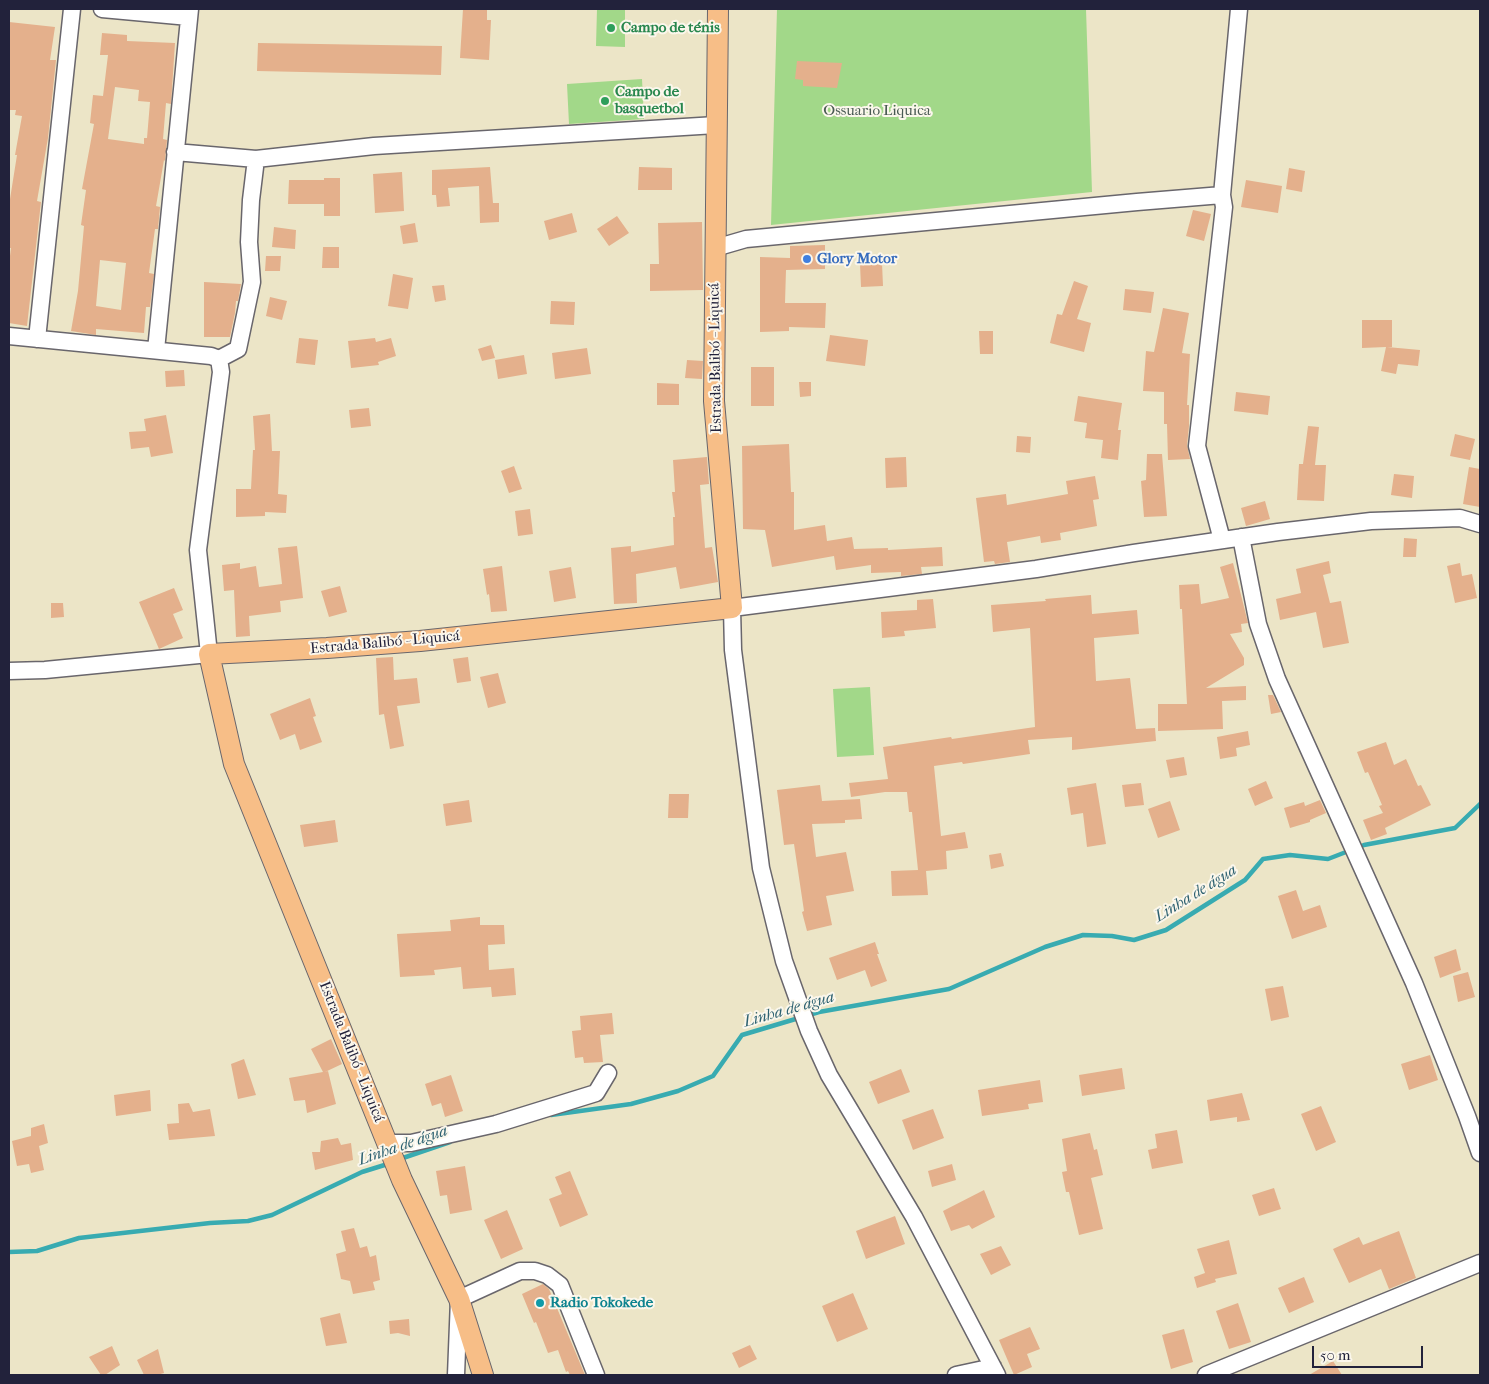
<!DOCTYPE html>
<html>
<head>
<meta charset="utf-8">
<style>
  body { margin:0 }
  #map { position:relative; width:1489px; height:1384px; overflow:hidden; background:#ece5c7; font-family:"IM FELL French Canon",serif }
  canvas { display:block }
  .frame { position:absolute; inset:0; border:10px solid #22223b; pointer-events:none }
  .scale { position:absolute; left:1312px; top:1346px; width:111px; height:22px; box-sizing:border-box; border:2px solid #22223b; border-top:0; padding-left:6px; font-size:15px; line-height:18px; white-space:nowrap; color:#22223b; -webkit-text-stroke:4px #fbf7ec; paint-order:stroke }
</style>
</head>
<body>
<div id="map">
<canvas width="1489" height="1384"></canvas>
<div class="frame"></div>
<div class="scale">50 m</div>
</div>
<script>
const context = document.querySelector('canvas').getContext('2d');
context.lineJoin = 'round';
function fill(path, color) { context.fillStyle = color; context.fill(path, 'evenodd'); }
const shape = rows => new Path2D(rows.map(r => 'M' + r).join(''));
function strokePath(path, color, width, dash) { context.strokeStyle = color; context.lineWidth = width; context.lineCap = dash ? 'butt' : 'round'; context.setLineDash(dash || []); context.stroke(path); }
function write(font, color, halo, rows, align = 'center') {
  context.font = font + ' "IM FELL French Canon",serif'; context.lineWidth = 4; context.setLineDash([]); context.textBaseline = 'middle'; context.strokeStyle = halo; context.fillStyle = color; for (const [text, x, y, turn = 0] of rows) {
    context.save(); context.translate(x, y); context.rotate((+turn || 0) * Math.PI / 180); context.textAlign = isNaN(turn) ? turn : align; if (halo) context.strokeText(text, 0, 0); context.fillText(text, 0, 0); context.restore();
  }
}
fill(shape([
  [597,9,625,9,625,47,596,46],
  [777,9,1086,9,1092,192,771,225],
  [642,79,644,119,569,124,567,84],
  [870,687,874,755,837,757,833,689]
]), '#a2d889');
strokePath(shape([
  [551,1115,631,1104,678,1091,713,1076,742,1035,819,1012,949,989,1045,947,1083,935,1112,936,1134,940,1166,930,1245,880,1263,859,1290,855,1328,859,1364,845,1455,828,1480,804],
  [400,1159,450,1142],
  [9,1252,37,1251,79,1238,210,1223,248,1221,272,1215,362,1172,391,1163]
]), '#38abb1', 4.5);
fill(shape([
  [463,9,487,9,487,20,491,20,489,60,460,58],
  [9,22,55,27,50,60,56,60,48,138,37,201,41,202,27,326,9,323,9,264,11,248,9,248,9,198,10,199,17,155,15,155,22,116,15,115,16,110,9,110],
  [102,33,127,35,127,41,175,43,171,104,166,103,163,139,167,140,165,161,164,160,156,206,160,207,158,229,155,229,149,273,154,274,150,307,146,307,144,333,96,329,96,335,71,331,78,291,84,226,81,225,86,190,82,189,94,124,90,123,93,95,103,96,108,55,100,55],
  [115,87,139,90,138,101,150,102,147,138,144,138,144,144,108,139],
  [100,260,126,263,121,310,96,306],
  [258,43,442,46,441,75,257,71],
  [797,61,842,63,837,88,803,86,803,80,795,79],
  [490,167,493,203,499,203,499,222,480,223,479,186,448,188,450,206,437,207,436,195,432,195,432,170],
  [639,167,672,168,672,190,638,190],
  [1289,168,1305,171,1302,192,1286,189],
  [402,172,404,211,375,213,373,174],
  [324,178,340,178,340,216,324,216,324,204,288,204,289,180,324,180],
  [1246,180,1282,186,1278,213,1241,207],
  [1193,210,1211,214,1204,241,1186,236],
  [572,213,577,232,549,240,544,221],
  [617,216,629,233,609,246,597,229],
  [702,222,703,290,650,291,650,264,659,264,658,223],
  [415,223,418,242,403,244,400,226],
  [274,227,296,230,295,249,272,247],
  [825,245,825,269,786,270,785,303,826,303,825,328,789,327,789,331,760,332,760,257,790,258,790,246],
  [323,247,339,247,339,268,322,268],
  [266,256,281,256,280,271,265,271],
  [882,263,883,286,861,287,860,264],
  [393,274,413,278,408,309,388,306],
  [1074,281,1088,286,1077,319,1091,323,1084,352,1050,343,1057,314,1062,315],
  [204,282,241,284,238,301,236,301,235,313,230,337,204,337],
  [444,285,446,300,435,302,432,286],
  [1125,289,1154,292,1151,313,1123,310],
  [270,297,287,301,282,320,266,316],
  [551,301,575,302,574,325,550,324],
  [1163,308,1189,313,1182,353,1190,354,1187,405,1189,405,1189,426,1187,445,1190,459,1168,460,1167,424,1164,424,1164,392,1143,391,1146,351,1154,352],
  [1362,320,1392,320,1392,347,1387,347,1420,350,1418,366,1398,364,1396,374,1381,371,1386,347,1362,348],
  [979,331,993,331,993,354,980,354],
  [830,335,868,340,865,366,826,361],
  [299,338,318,340,315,365,296,363],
  [375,338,376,342,391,338,396,356,378,362,379,365,351,368,348,341],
  [491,345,495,358,482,361,478,349],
  [587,348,591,374,555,379,552,353],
  [524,355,527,374,498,379,495,360],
  [687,360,703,361,702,379,685,378],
  [751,367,774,367,774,406,751,406],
  [184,370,185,386,166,387,165,371],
  [799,382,811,382,811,396,800,397],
  [657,383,679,384,679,405,657,405],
  [1236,392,1270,396,1268,415,1234,411],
  [1078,396,1122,403,1118,430,1121,430,1118,460,1101,458,1103,440,1085,438,1087,423,1074,421],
  [369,408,371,426,351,428,349,410],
  [270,414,272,451,280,451,278,494,287,495,286,513,265,512,265,516,236,517,236,489,251,489,253,450,255,450,253,416],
  [166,415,173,453,151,457,149,447,131,449,129,432,146,431,144,419],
  [1308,426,1319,427,1315,465,1326,465,1324,501,1297,500,1299,464,1303,464],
  [1455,434,1475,439,1470,460,1450,456],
  [1017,436,1031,437,1030,453,1016,452],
  [789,444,791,492,794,492,794,530,825,525,827,541,852,537,854,549,888,548,888,550,942,547,943,566,921,567,922,574,901,576,901,572,871,573,871,565,836,570,834,556,772,567,765,530,743,529,742,446],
  [1147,454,1162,454,1167,516,1144,517,1141,481,1146,480],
  [707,457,709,484,700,485,705,548,712,547,718,582,680,589,676,567,636,574,637,603,614,604,611,548,631,546,631,552,674,545,673,517,675,517,672,492,675,492,673,460],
  [906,457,907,487,886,488,885,458],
  [514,466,522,489,509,493,501,471],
  [1469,467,1480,469,1480,507,1463,504],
  [1394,474,1414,476,1412,498,1391,495],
  [1095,476,1099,499,1093,500,1097,526,1060,533,1061,540,1041,543,1040,536,1007,542,1010,562,995,564,994,561,984,562,976,498,1006,494,1007,505,1068,494,1066,481],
  [1265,501,1270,519,1246,526,1241,508],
  [530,509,533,534,518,536,515,511],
  [1404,538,1417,539,1416,557,1403,557],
  [297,546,303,598,280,601,281,612,249,616,250,636,236,637,234,590,224,591,222,565,240,563,240,569,256,566,259,587,282,584,278,548],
  [1329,561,1331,573,1323,575,1330,603,1341,601,1349,643,1323,648,1316,612,1280,620,1276,599,1301,593,1296,569],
  [1233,563,1248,623,1241,624,1242,632,1230,634,1244,658,1244,665,1206,688,1246,686,1246,700,1222,701,1223,729,1158,731,1158,704,1187,704,1182,609,1180,609,1179,585,1199,584,1201,604,1229,598,1220,567],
  [1460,563,1462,576,1472,574,1477,598,1455,603,1447,566],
  [502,566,507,611,491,612,489,594,487,595,483,569],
  [571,567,576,598,554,602,549,571],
  [340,586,347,612,329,617,321,591],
  [174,588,183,610,173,614,183,638,159,649,139,602],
  [1091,595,1092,614,1137,610,1139,634,1094,638,1096,681,1130,678,1136,729,1155,728,1156,741,1072,750,1072,737,1028,740,1030,754,963,764,962,762,934,766,941,836,965,832,968,848,946,851,947,869,926,871,928,895,892,896,891,871,918,870,912,812,909,812,907,792,885,792,851,797,849,783,888,779,883,747,951,737,952,739,1035,727,1030,628,993,632,991,605,1046,601,1045,599],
  [933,599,936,628,904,631,905,636,882,638,881,612,917,610,917,600],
  [51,603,63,603,64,617,51,618],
  [393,657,394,680,417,678,420,703,397,706,404,746,390,749,384,714,379,715,376,658],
  [468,657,471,681,457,683,453,659],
  [498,673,506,703,488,708,480,677],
  [1268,695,1273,695,1281,712,1271,714],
  [310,698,316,716,313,717,322,742,300,750,295,734,280,740,270,714],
  [1248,731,1250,745,1236,748,1237,756,1220,759,1217,737],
  [1386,742,1394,765,1406,759,1418,786,1421,785,1431,805,1385,828,1387,834,1371,840,1363,820,1383,813,1379,806,1382,805,1368,772,1365,773,1357,752],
  [1184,757,1187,775,1170,778,1166,760],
  [1266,781,1273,798,1255,806,1248,789],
  [1096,783,1106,844,1087,847,1083,813,1071,815,1067,788],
  [1141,783,1144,805,1125,807,1122,785],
  [820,785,822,801,860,799,862,819,845,820,845,823,812,824,816,857,846,852,854,891,826,896,832,925,807,931,802,912,804,911,794,844,784,845,777,790],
  [669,794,689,794,688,818,668,818],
  [469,800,472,822,446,826,443,804],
  [1320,800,1326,813,1310,820,1310,822,1290,828,1284,808,1304,802,1305,806],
  [1170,801,1180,830,1158,838,1148,809],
  [335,820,338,842,304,847,300,825],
  [1001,853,1004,866,991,869,989,855],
  [1296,890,1303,911,1320,905,1327,927,1292,939,1278,896],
  [480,917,480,925,504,925,505,944,488,945,489,970,514,968,516,995,492,997,491,987,463,989,461,967,434,970,435,975,400,977,397,934,451,931,450,920],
  [875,942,879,954,877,954,887,981,871,987,865,970,837,980,829,958],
  [1456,949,1461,970,1440,978,1434,957],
  [1468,972,1475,997,1458,1002,1453,976],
  [1283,986,1289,1017,1271,1021,1265,989],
  [612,1013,614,1034,600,1035,603,1062,584,1063,583,1057,575,1058,572,1031,581,1030,580,1016],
  [331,1039,342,1064,325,1072,328,1071,336,1104,307,1113,305,1100,294,1101,289,1078,323,1072,311,1049],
  [1430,1055,1438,1080,1409,1090,1401,1064],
  [244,1059,256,1095,238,1099,231,1064],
  [1122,1068,1125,1089,1082,1096,1079,1075],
  [901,1069,910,1092,878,1104,869,1082],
  [451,1075,463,1111,445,1117,441,1103,432,1106,425,1084],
  [1040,1080,1043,1102,1028,1104,1029,1109,982,1116,978,1090],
  [150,1090,151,1111,116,1116,114,1095],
  [1242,1093,1250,1120,1237,1122,1237,1117,1210,1121,1207,1100],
  [189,1103,193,1112,210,1109,215,1136,169,1140,167,1124,179,1123,178,1104],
  [1321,1106,1336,1142,1316,1151,1301,1114],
  [933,1109,944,1138,913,1150,902,1120],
  [44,1124,48,1143,39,1146,44,1170,31,1173,29,1164,17,1166,12,1141,31,1136,31,1128],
  [1177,1130,1183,1163,1152,1169,1148,1150,1157,1148,1155,1134],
  [1090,1133,1094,1150,1097,1149,1103,1175,1091,1178,1103,1229,1079,1235,1069,1192,1066,1192,1062,1172,1067,1171,1062,1139],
  [338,1138,341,1145,351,1143,353,1160,315,1170,312,1152,320,1152,321,1141],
  [952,1164,956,1180,932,1187,928,1171],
  [465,1166,472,1210,450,1214,447,1195,440,1196,436,1171],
  [570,1171,588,1215,560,1227,549,1199,562,1194,555,1177],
  [1274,1188,1281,1209,1259,1216,1252,1195],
  [984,1190,995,1217,972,1229,969,1225,951,1231,943,1211],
  [507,1210,523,1249,501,1259,484,1220],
  [895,1216,905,1244,866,1259,856,1231],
  [354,1228,360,1248,367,1246,370,1257,376,1255,380,1280,373,1282,375,1290,353,1294,350,1281,341,1279,336,1254,346,1251,341,1231],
  [1399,1231,1416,1278,1389,1289,1381,1269,1349,1283,1333,1249,1359,1237,1363,1245],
  [1229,1240,1237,1274,1215,1279,1216,1282,1197,1288,1194,1277,1205,1273,1197,1249],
  [1001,1246,1011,1265,991,1275,980,1254],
  [1304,1277,1314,1302,1289,1313,1278,1288],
  [543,1284,549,1289,585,1375,570,1375,568,1371,566,1372,558,1350,548,1353,536,1322,534,1323,522,1294],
  [853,1293,868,1329,837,1342,822,1306],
  [1238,1303,1251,1342,1229,1349,1216,1311],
  [340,1313,347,1343,326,1346,320,1318],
  [409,1319,410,1336,398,1333,390,1334,389,1321],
  [1030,1327,1040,1349,1027,1354,1032,1367,1014,1375,999,1340],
  [1184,1329,1193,1362,1171,1369,1162,1335],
  [750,1345,757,1359,739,1368,732,1353],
  [112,1346,120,1365,105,1375,101,1375,89,1357],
  [158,1349,164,1373,157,1375,144,1375,137,1360],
  [1333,1361,1342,1375,1309,1375]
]), '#e4b08c');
const minor = shape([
  [102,9,189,17],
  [175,152,256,159,251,200,249,242,252,282,238,349,219,359],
  [256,159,374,146,716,125],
  [715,248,746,239,1137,202,1222,195],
  [9,336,211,356,219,359,221,372,198,550,209,654,45,670,9,671],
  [37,339,72,9],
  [156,350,190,9],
  [1241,537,1258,624,1277,679,1414,983,1467,1116,1480,1153],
  [1222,540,1197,446,1224,207,1222,195,1239,9],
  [387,1143,411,1143,496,1124,596,1093,608,1073],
  [456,1375,459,1299,520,1271,535,1271,547,1275,560,1285,596,1375],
  [956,1375,993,1367],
  [997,1375,914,1217,829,1075,809,1031,784,961,761,868,733,650,732,608,1036,569,1134,553,1278,532,1371,521,1460,518,1480,524],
  [1206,1375,1480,1263]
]);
const major = shape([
  [483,1375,459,1299,402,1180,234,764,209,654,327,648,420,641,732,608,714,401,718,9]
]);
strokePath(minor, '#69666c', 19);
strokePath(major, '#69666c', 22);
strokePath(minor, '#fff', 16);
strokePath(major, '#f7be87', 20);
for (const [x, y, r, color] of [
  [611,28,5,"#2e9e5b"],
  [605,101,5,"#2e9e5b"],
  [807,259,5,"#3f7fe0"],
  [540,1303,5,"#0f9aa8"]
]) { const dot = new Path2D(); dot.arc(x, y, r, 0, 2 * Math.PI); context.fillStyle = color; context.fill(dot); strokePath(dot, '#fbf7ec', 2); }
write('bold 15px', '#27864d', '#fbf7ec', [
  ["Campo de ténis",621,28],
  ["Campo de",615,92],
  ["basquetbol",615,109]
], 'left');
write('15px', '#485952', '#fbf7ec', [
  ["Ossuario Liquica",877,111]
]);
write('bold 15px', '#366cbe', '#fbf7ec', [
  ["Glory Motor",817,259]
], 'left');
write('15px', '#22223b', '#fbf7ec', [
  ["Estrada Balibó - Liquicá",716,358,-91],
  ["Estrada Balibó - Liquicá",385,643,-5],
  ["Estrada Balibó - Liquicá",351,1052,68]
]);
write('bold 15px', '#0d838f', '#fbf7ec', [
  ["Radio Tokokede",550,1303]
], 'left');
write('italic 16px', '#2c6070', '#fbf7ec', [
  ["Linha de água",1196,894,-32],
  ["Linha de água",789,1010,-16],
  ["Linha de água",403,1146,-19]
]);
</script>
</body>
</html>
